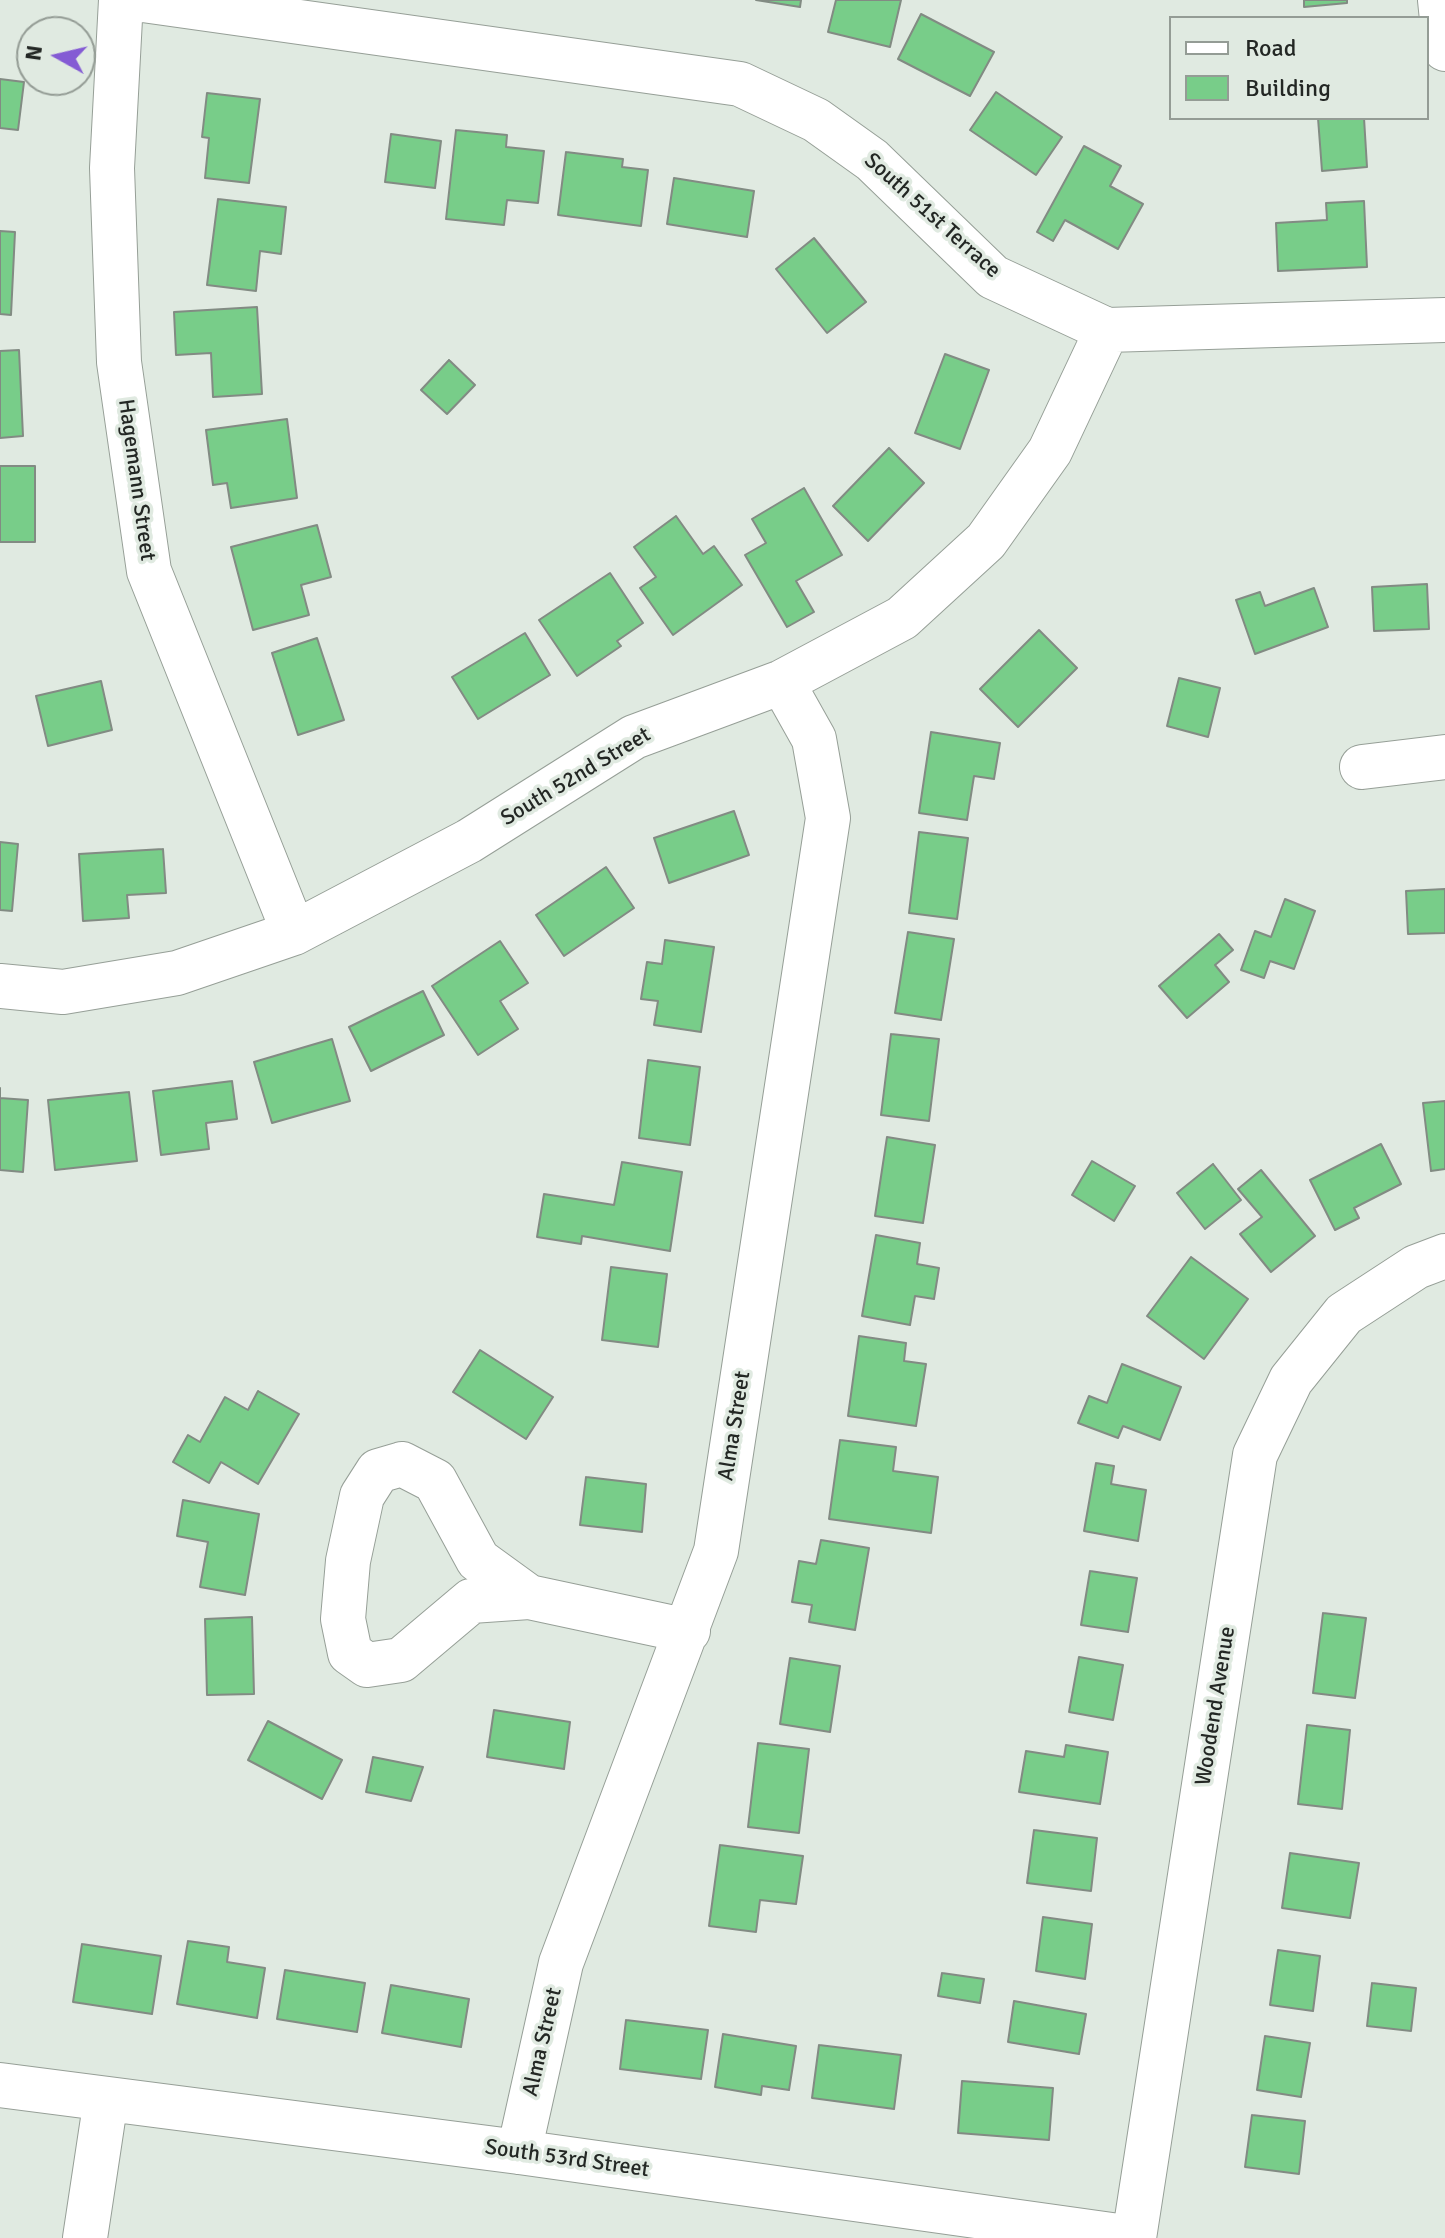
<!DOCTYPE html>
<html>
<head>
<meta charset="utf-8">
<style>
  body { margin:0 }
  #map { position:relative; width:1445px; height:2238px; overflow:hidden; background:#e0eae1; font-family:Signika,sans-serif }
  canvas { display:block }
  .legend { position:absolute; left:1169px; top:16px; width:260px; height:104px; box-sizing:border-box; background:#e0eae1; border:2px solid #949c95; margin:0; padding:10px 14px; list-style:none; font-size:24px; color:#232724 }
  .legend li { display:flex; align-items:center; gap:16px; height:40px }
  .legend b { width:40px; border:2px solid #949c95 }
  .north { position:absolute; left:16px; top:16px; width:80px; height:80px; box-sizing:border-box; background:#e0eae1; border:2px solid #949c95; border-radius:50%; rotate:278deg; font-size:22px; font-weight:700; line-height:32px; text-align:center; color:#232724 }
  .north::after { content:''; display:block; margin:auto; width:28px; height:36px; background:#845bd4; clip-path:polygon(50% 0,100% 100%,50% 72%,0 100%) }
</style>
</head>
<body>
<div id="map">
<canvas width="1445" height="2238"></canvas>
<ul class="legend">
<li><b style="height:10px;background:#fff"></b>Road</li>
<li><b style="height:22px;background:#78cd89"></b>Building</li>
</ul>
<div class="north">N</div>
</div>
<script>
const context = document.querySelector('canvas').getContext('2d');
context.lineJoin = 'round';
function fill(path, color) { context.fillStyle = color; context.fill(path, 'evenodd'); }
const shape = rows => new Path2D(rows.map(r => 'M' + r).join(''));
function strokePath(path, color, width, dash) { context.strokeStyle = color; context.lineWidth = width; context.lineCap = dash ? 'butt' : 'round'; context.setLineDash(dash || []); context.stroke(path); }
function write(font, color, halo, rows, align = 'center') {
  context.font = font + ' Signika,sans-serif'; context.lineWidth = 7; context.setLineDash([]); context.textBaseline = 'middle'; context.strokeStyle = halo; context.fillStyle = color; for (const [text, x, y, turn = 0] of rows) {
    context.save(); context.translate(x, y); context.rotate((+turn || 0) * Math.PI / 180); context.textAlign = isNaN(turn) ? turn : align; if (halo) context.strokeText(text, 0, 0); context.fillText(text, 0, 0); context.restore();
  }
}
const building = shape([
  [756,0,801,0,800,7,756,0],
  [836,0,901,0,890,47,828,32,836,0],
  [1304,0,1347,0,1347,3,1304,7,1304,0],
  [921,14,994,52,970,96,898,59,921,14],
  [0,79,24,82,18,130,0,128,0,79],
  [996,92,1062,137,1036,175,970,130,996,92],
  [207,93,260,99,249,183,205,178,209,138,202,137,207,93],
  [1318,118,1364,118,1367,167,1322,171,1318,118],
  [456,130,507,135,506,147,544,151,538,203,507,200,504,225,446,219,456,130],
  [391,134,441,141,435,188,385,182,391,134],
  [1084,146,1121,166,1110,186,1143,204,1118,249,1065,220,1053,241,1037,232,1084,146],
  [566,152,623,159,622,167,648,170,641,226,558,215,566,152],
  [674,178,754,191,747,237,667,224,674,178],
  [218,199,286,207,281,254,260,251,256,291,207,285,218,199],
  [1364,201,1367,267,1278,271,1276,223,1327,220,1326,203,1364,201],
  [0,231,15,232,11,315,0,314,0,231],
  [814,238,866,302,827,333,776,269,814,238],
  [257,307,262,394,213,397,211,353,176,355,174,312,257,307],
  [19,350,23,436,0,438,0,351,19,350],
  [945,354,989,370,960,449,915,433,945,354],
  [449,360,475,385,447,414,421,390,449,360],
  [287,419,297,498,231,508,227,483,213,485,206,430,287,419],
  [889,448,924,483,868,541,833,506,889,448],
  [0,466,35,466,35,542,0,542,0,466],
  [804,488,842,555,796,581,814,612,787,627,745,555,766,543,752,519,804,488],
  [676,516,703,554,714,546,742,585,673,635,640,588,656,577,634,547,676,516],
  [317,525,331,577,301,585,309,615,253,630,231,547,317,525],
  [610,573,643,623,617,641,621,646,577,676,539,620,610,573],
  [1427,584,1429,629,1374,631,1372,587,1427,584],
  [1314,588,1328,627,1255,654,1236,600,1260,592,1265,606,1314,588],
  [1039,630,1077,668,1018,727,980,689,1039,630],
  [525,633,550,675,478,719,452,677,525,633],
  [317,638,344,720,298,735,272,653,317,638],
  [1179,678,1220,688,1208,737,1167,726,1179,678],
  [101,681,112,730,48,746,36,696,101,681],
  [931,732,1000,743,994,779,974,776,967,820,919,813,931,732],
  [734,811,749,855,669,883,654,838,734,811],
  [919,832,968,838,957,919,909,913,919,832],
  [0,842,18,844,12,911,0,910,0,842],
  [163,849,166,893,127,895,129,918,83,921,79,854,163,849],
  [606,867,634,908,564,956,536,915,606,867],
  [1445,889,1445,933,1408,934,1406,891,1445,889],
  [1285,899,1315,911,1294,969,1270,961,1264,978,1241,970,1255,931,1271,937,1285,899],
  [908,932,954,939,941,1020,895,1013,908,932],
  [1219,934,1233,950,1215,965,1229,982,1187,1018,1159,986,1219,934],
  [665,940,714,947,701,1032,654,1025,658,1001,641,999,647,962,662,964,665,940],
  [500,941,528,983,500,1001,518,1029,478,1055,432,986,500,941],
  [423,991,444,1035,371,1071,349,1027,423,991],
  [891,1034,939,1039,929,1121,881,1115,891,1034],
  [332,1039,350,1101,272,1123,254,1062,332,1039],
  [648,1060,700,1067,690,1145,639,1138,648,1060],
  [232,1081,237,1119,206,1123,209,1149,161,1155,153,1091,232,1081],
  [0,1088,0,1098,28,1100,23,1172,0,1170,0,1088],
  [129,1092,137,1161,55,1170,48,1100,129,1092],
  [1445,1101,1445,1169,1431,1171,1423,1103,1445,1101],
  [887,1137,935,1145,923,1223,875,1216,887,1137],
  [1381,1144,1401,1184,1354,1208,1359,1218,1335,1230,1310,1180,1381,1144],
  [1092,1161,1135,1186,1114,1221,1072,1195,1092,1161],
  [622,1162,682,1172,670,1251,582,1236,581,1244,537,1237,544,1194,614,1205,622,1162],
  [1213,1164,1241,1200,1205,1229,1177,1193,1213,1164],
  [1261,1170,1315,1236,1271,1272,1240,1234,1262,1217,1238,1189,1261,1170],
  [876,1235,920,1243,917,1264,939,1268,934,1299,915,1296,910,1325,862,1316,876,1235],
  [1191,1257,1248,1299,1204,1359,1147,1316,1191,1257],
  [611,1267,667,1274,658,1347,602,1340,611,1267],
  [859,1336,906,1343,904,1361,926,1364,916,1426,848,1416,859,1336],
  [480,1350,553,1397,526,1439,453,1392,480,1350],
  [1122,1364,1181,1387,1160,1440,1123,1426,1118,1438,1078,1423,1089,1396,1107,1403,1122,1364],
  [258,1391,299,1414,258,1484,221,1462,209,1483,173,1462,188,1435,200,1442,225,1397,248,1410,258,1391],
  [840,1440,896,1447,893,1471,938,1477,931,1533,829,1519,840,1440],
  [1096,1463,1114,1466,1111,1484,1146,1490,1138,1541,1084,1531,1096,1463],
  [586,1477,646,1484,642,1532,580,1525,586,1477],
  [183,1500,259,1514,245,1595,200,1587,208,1542,177,1536,183,1500],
  [821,1540,869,1548,855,1630,809,1622,812,1605,792,1602,799,1561,816,1564,821,1540],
  [1090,1571,1137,1578,1128,1632,1081,1625,1090,1571],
  [1323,1613,1366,1618,1355,1698,1313,1693,1323,1613],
  [252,1617,254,1694,207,1695,205,1619,252,1617],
  [1079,1657,1123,1665,1113,1720,1069,1712,1079,1657],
  [790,1658,840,1666,830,1732,780,1724,790,1658],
  [494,1710,570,1722,564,1769,487,1757,494,1710],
  [268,1721,342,1760,322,1799,248,1760,268,1721],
  [1307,1725,1350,1730,1342,1809,1298,1804,1307,1725],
  [758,1743,809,1749,799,1833,748,1827,758,1743],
  [1066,1745,1108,1752,1100,1804,1019,1792,1026,1751,1064,1757,1066,1745],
  [373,1757,423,1767,411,1801,366,1792,373,1757],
  [1034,1830,1097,1838,1091,1891,1027,1883,1034,1830],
  [720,1845,803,1856,796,1904,760,1900,756,1932,709,1926,720,1845],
  [1290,1853,1359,1863,1350,1918,1282,1908,1290,1853],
  [1043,1917,1092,1924,1085,1979,1036,1971,1043,1917],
  [188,1941,229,1947,227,1962,265,1968,257,2018,177,2004,188,1941],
  [82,1944,161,1956,152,2014,73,2002,82,1944],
  [1278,1950,1320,1956,1313,2011,1270,2005,1278,1950],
  [285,1970,365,1983,357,2032,277,2019,285,1970],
  [942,1973,984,1979,980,2003,938,1996,942,1973],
  [1372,1983,1416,1988,1411,2031,1367,2026,1372,1983],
  [391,1985,469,1999,461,2047,382,2033,391,1985],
  [1014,2001,1086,2014,1079,2054,1008,2042,1014,2001],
  [626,2020,708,2030,701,2079,620,2069,626,2020],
  [723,2034,796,2046,789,2090,762,2086,761,2095,715,2087,723,2034],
  [1265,2036,1310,2043,1301,2097,1257,2090,1265,2036],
  [819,2045,901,2055,894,2109,812,2098,819,2045],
  [962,2081,1053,2088,1049,2140,958,2133,962,2081],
  [1252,2115,1305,2121,1299,2174,1245,2167,1252,2115]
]);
fill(building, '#78cd89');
strokePath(building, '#828b83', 2);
const minor = shape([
  [121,0,112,168,119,362,149,571,294,933],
  [143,0,740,84,816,120,872,160,993,277,1107,330,1445,320],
  [1440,0,1445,49],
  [1362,767,1445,757],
  [0,986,63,992,177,973,294,933,469,841,634,737,782,682,902,618,986,541,1050,451,1107,330],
  [402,1464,435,1481,478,1560,529,1597,471,1601,401,1660,367,1665,350,1653,343,1619,348,1561,362,1496,378,1471,402,1464],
  [529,1597,688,1631],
  [0,2085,519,2152,1133,2238],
  [519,2152,561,1963,716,1551,828,818,814,739,782,682],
  [85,2238,106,2099],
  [1134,2238,1255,1455,1291,1380,1344,1314,1416,1267,1445,1256]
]);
strokePath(minor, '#969f97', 46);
strokePath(minor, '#fff', 44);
write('22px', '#232724', '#e0eae1', [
  ["South 51st Terrace",932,216,42],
  ["Hagemann Street",136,480,82],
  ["South 52nd Street",576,777,-31],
  ["Alma Street",735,1426,-81],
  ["Woodend Avenue",1216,1706,-81],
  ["Alma Street",543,2042,-77],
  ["South 53rd Street",567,2159,8]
]);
</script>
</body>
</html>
